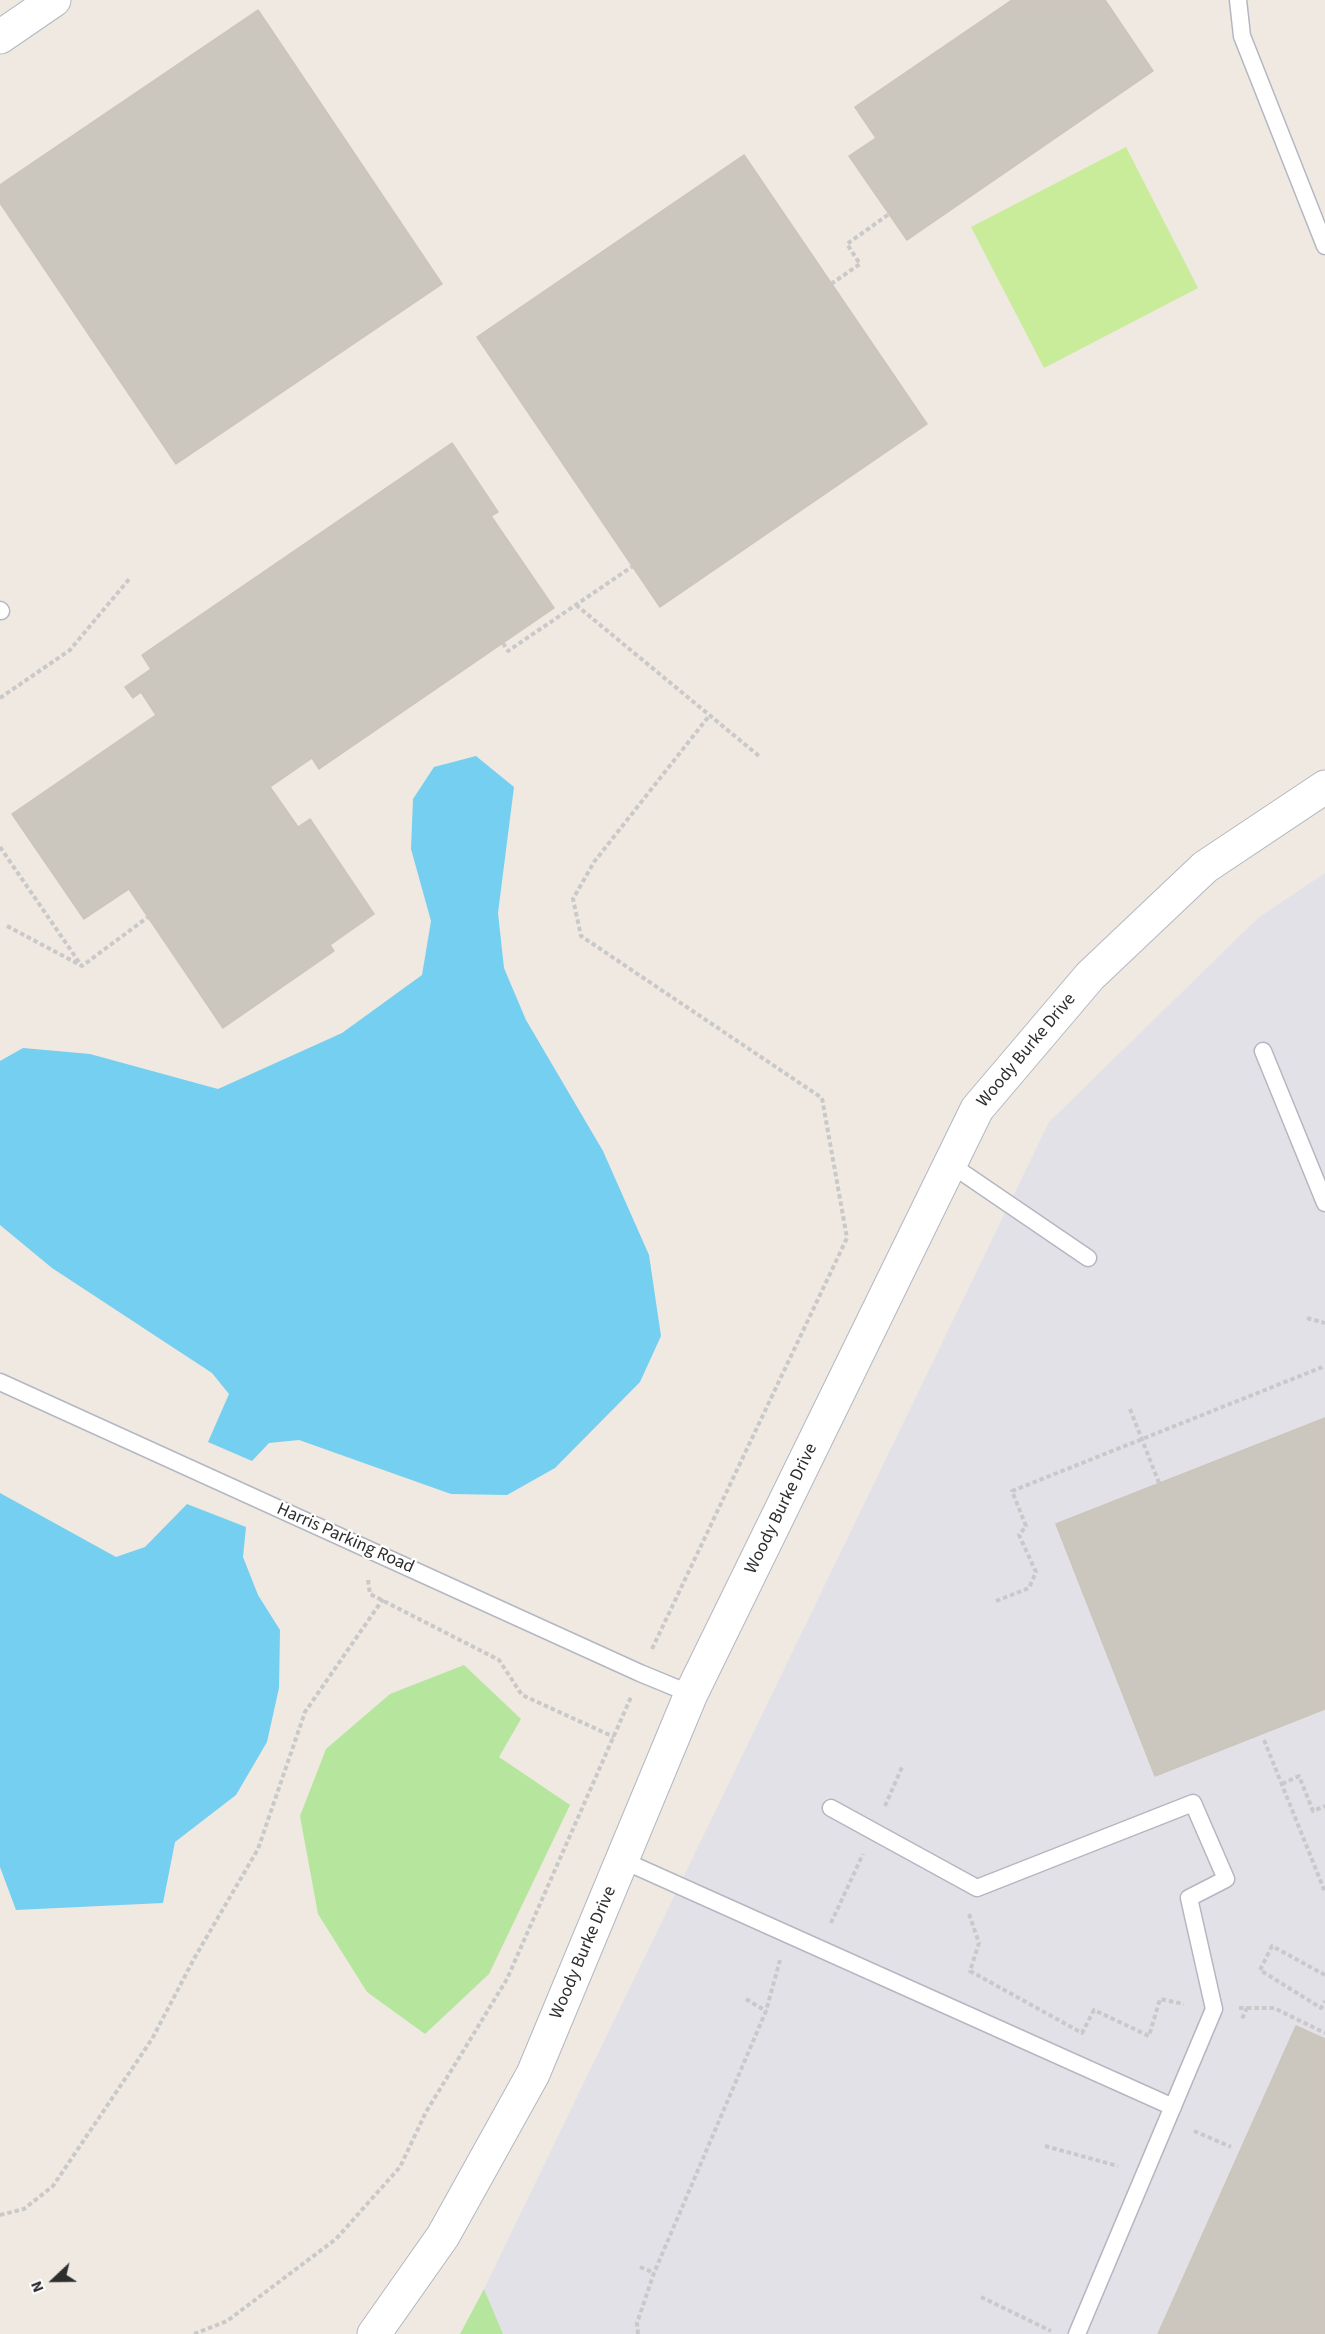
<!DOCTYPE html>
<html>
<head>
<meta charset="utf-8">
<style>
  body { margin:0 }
  #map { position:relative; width:1325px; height:2334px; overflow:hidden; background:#efe9e1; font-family:"Source Sans 3",sans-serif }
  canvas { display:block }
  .north { position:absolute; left:24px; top:2250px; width:60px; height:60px; -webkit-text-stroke:4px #fff; paint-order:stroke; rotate:248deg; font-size:16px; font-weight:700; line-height:24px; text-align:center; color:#2e2e2e }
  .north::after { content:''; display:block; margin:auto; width:21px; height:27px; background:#2e2e2e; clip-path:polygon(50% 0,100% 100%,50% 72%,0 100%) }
</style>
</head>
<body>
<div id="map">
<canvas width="1325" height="2334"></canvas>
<div class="north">N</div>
</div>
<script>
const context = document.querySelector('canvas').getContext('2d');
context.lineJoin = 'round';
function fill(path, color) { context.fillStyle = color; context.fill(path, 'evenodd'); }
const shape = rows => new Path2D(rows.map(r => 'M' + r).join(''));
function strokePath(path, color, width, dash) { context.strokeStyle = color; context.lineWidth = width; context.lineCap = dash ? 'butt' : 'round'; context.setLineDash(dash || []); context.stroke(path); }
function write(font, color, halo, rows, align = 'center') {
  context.font = font + ' "Source Sans 3",sans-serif'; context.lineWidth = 4.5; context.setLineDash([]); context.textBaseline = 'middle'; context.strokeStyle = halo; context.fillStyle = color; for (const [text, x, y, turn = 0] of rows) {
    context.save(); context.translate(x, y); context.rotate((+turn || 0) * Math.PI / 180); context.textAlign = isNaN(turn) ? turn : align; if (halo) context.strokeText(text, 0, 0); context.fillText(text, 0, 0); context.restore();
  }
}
fill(shape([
  [1325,873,1325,2334,503,2334,484,2289,1049,1122,1258,918]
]), '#e3e1e8');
fill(shape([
  [464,1665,521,1719,499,1757,570,1805,489,1974,425,2034,367,1992,318,1914,300,1816,326,1749,390,1694],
  [484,2289,503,2334,460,2334]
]), '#b6e59e');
fill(shape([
  [1126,147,1198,288,1044,368,971,227]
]), '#c9ec9a');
fill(shape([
  [476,756,514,787,498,913,504,968,526,1020,603,1151,649,1255,661,1336,640,1382,555,1468,507,1495,451,1494,299,1440,269,1443,252,1461,208,1442,229,1394,212,1373,52,1268,0,1225,0,1061,23,1048,90,1054,218,1089,342,1033,422,975,431,921,411,849,413,799,434,767],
  [0,1493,116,1557,145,1547,187,1504,246,1527,243,1557,258,1595,280,1630,279,1688,267,1742,236,1795,175,1842,163,1903,16,1910,0,1867]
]), '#75cff0');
const building = shape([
  [1012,0,1105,0,1153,71,907,240,849,156,876,138,855,107,1012,0],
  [258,10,442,284,176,464,0,203,0,185,258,10],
  [744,155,927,424,660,607,477,337,744,155],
  [452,443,498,512,491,516,554,608,319,769,312,758,270,787,298,827,310,819,374,914,330,945,334,951,223,1028,129,889,84,919,12,814,156,715,141,692,133,698,125,687,151,669,142,655,452,443],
  [1325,1418,1325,1709,1155,1776,1056,1524,1325,1418],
  [1296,2026,1325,2039,1325,2334,1158,2334,1296,2026]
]);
fill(building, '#cbc7bf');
strokePath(building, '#cbc5ba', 1.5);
const lane = shape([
  [1238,0,1242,36,1325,246],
  [0,610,1,611],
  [1263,1051,1325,1203],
  [950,1164,1088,1258],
  [0,1382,640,1673,691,1694],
  [831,1808,977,1888,1193,1803,1226,1879,1189,1898,1214,2009,1077,2334],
  [622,1860,1173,2107]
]);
const street = shape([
  [0,37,54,0]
]);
const secondary = shape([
  [374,2334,443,2236,533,2074,691,1694,977,1109,1090,976,1205,867,1325,787]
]);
strokePath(lane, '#b4b7c1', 19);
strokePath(street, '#b4b7c1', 35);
strokePath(secondary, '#b4b7c1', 35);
strokePath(shape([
  [831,284,860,264,847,244,889,214],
  [576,605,759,756],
  [503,643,508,651,633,566],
  [0,698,70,650,130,578],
  [0,847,81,965],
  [7,926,82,966,148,917],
  [1307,1318,1325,1323],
  [1130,1409,1159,1483],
  [368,1580,370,1594,499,1660,522,1695,614,1737],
  [996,1601,1029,1588,1036,1572,1019,1535,1026,1526,1012,1491,1325,1366],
  [652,1649,847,1238,822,1098,581,936,573,899,594,862,709,716],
  [1264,1740,1325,1892],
  [1282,1784,1299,1776,1313,1811,1325,1806],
  [885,1806,902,1767],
  [969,1914,979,1943,970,1971,1082,2033,1094,2010,1149,2036,1160,1999,1184,2004],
  [831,1923,863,1854],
  [1325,1975,1272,1946,1260,1970,1321,2008,1325,2001],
  [746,1999,766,2011],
  [1239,2008,1247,2008,1241,2021],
  [1247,2008,1274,2008,1325,2033],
  [1194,2131,1231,2147],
  [1045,2146,1118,2166],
  [0,2215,24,2209,53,2186,152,2039,195,1957,258,1849,305,1712,383,1599],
  [640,2267,654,2273],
  [981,2297,1051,2331],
  [194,2334,227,2321,336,2239,400,2167,426,2112,507,1979,631,1697],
  [638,2334,637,2323,654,2273,766,2011,780,1960]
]), '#c9c9c9', 4, [4.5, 3]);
strokePath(lane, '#fff', 16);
strokePath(street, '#fff', 33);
strokePath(secondary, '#fff', 33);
write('18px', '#2e2e2e', '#fff', [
  ["Woody Burke Drive",1027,1051,-50],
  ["Woody Burke Drive",782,1509,-64],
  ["Harris Parking Road",345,1539,24],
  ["Woody Burke Drive",584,1953,-67]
]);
</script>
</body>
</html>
